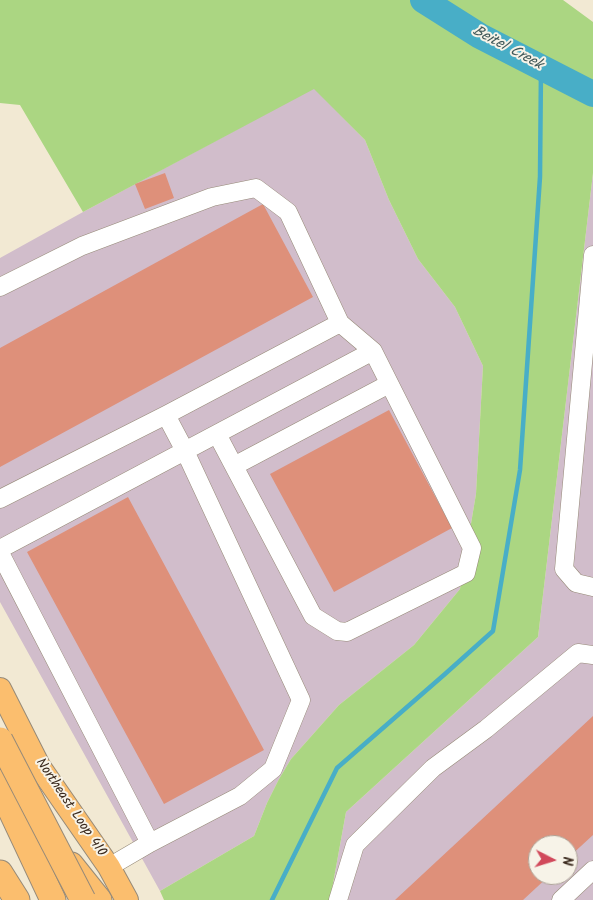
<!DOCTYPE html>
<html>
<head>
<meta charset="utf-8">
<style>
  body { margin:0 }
  #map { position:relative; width:593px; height:900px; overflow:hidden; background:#f2e9d3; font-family:Kalam,sans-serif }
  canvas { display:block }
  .north { position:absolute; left:528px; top:835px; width:50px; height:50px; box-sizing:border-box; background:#f7f3e8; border:1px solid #aca397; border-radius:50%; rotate:95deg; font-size:14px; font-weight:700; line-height:20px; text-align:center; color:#3b2a1e }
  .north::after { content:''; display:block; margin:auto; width:18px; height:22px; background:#d1495b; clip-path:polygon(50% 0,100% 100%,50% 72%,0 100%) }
</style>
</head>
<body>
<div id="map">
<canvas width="593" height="900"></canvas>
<div class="north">N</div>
</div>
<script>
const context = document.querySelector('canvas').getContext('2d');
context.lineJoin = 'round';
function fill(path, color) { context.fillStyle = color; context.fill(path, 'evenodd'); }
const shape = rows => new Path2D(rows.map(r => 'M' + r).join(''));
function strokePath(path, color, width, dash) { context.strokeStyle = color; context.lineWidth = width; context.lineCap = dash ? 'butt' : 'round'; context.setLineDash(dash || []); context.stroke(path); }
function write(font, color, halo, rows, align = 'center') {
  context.font = font + ' Kalam,sans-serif'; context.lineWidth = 4; context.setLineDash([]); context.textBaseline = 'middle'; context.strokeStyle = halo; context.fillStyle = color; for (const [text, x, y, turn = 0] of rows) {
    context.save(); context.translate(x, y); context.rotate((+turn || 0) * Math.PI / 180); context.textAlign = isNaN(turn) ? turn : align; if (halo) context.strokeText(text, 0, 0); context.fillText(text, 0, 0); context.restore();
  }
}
fill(shape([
  [314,88,365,140,389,200,418,259,455,307,483,366,476,494,460,589,414,645,339,705,291,759,279,779,267,803,254,836,160,891,0,602,0,258,83,212],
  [593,173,593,900,330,900,346,812,538,637],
  [538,845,568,845,568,875,538,875]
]), '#d1bdcb');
fill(shape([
  [0,0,563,0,593,22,593,173,538,637,346,812,330,900,164,900,160,891,254,836,267,803,279,779,291,759,339,705,414,645,460,589,476,494,483,366,455,307,418,259,389,200,365,140,314,89,83,212,20,105,0,103]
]), '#abd682');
strokePath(shape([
  [272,900,337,768,445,674,493,631,520,470,540,177,541,67]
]), '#48aec7', 4.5);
strokePath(shape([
  [423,0,480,36,593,94]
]), '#48aec7', 26);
fill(shape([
  [165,173,174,198,145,209,135,184],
  [263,204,313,297,0,467,0,348],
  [389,410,452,528,334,592,270,474],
  [128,497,264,750,164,804,27,552],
  [593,716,593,835,568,858,568,845,538,845,538,875,550,875,523,900,395,900]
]), '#de907a');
const minor = shape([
  [593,255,564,569,576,583,593,587],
  [0,287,82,246,212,197,256,188,288,212,340,323,373,351,472,548,466,573,347,632,337,631,313,616,217,434],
  [234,466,389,384],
  [0,499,166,415,340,323],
  [0,549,373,351],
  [0,553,150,843,240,796,273,769,301,700,185,451,166,415],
  [109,867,150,843],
  [338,900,355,845,433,768,486,729,578,653,593,655],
  [561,900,593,870]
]);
const major = shape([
  [0,689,39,766,109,867,127,900]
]);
const highway = shape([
  [0,776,34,818],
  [5,798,53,900],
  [71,865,99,900],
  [0,873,17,900]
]);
strokePath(minor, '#968a78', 19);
strokePath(major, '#968a78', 24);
strokePath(highway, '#968a78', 27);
strokePath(minor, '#fff', 18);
strokePath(major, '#fbbe6e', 22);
strokePath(highway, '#fbbe6e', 25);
const highwayBridge = shape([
  [0,740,83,900]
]);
strokePath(highwayBridge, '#968a78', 27, []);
strokePath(highwayBridge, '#fbbe6e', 25);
write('14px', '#3b2a1e', '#f7f3e8', [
  ["Northeast Loop 410",70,808,56]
]);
write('italic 15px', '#405859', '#f7f3e8', [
  ["Beitel Creek",507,49,28]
]);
</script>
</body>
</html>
